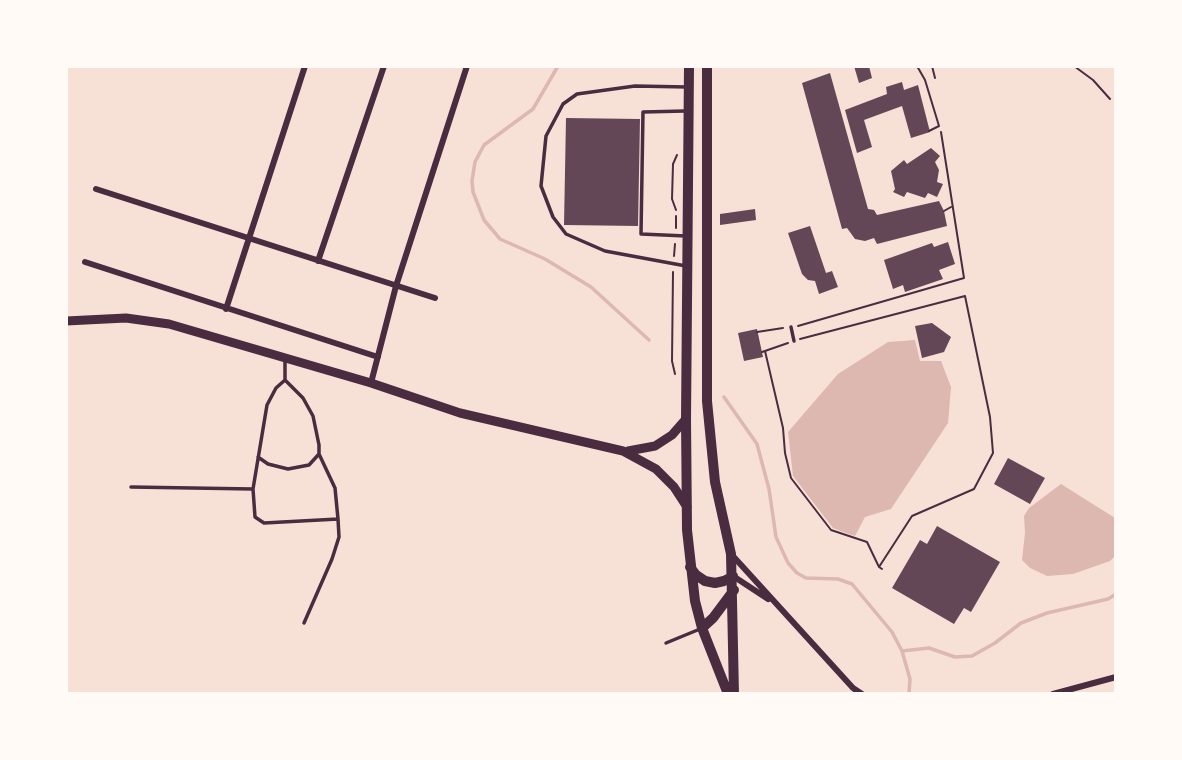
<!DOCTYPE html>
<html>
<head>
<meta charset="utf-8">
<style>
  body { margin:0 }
  #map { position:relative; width:1182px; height:760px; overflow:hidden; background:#f7e1d7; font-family:Bitter,serif }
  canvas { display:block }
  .frame { position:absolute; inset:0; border:68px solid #fffaf5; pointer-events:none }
</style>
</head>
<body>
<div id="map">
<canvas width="1182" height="760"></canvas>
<div class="frame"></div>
</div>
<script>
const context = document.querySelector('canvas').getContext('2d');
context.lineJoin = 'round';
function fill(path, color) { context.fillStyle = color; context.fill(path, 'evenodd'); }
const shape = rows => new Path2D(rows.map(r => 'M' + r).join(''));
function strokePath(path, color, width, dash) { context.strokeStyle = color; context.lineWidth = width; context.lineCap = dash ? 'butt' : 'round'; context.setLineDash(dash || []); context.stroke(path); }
fill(shape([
  [915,340,920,361,941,361,951,387,948,423,891,509,865,517,855,536,846,533,833,528,793,476,788,432,838,374,888,342],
  [1061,484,1115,518,1115,556,1110,561,1073,574,1047,576,1030,568,1022,560,1025,533,1024,516,1029,508]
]), '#dcb8b0');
strokePath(shape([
  [558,66,533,109,484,145,475,162,472,181,473,192,484,220,500,239,545,259,591,287,649,340],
  [724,397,757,444,769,489,776,537,788,563,797,573,806,578,838,579,852,584,892,632,902,651,929,648,955,657,972,656,995,643,1021,623,1047,613,1108,599,1116,594],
  [902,651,910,679,909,694]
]), '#dcb8b0', 3.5);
fill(shape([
  [854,66,869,66,872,78,859,83],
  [830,73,868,209,874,210,877,215,939,201,944,211,947,226,877,244,874,238,865,241,855,239,847,228,842,229,802,83],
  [902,82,904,90,918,85,930,132,911,138,902,106,864,120,872,147,857,153,845,110,887,94,886,87],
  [566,118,640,119,638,226,564,225],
  [931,148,940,156,935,162,939,170,937,182,943,184,937,197,928,193,925,198,907,192,904,197,893,192,895,189,891,171,904,160,907,164],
  [755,209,756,220,720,225,720,214],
  [810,226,826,273,832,271,838,287,819,294,815,281,808,280,802,274,788,233],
  [948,242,955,264,939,270,943,279,905,292,903,285,893,289,884,260,932,243,934,247],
  [932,323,951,337,944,352,922,358,915,326],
  [757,329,763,357,744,361,738,333],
  [1008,458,1045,478,1030,504,994,484],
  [937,526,1000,562,971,612,964,608,954,624,892,588,920,540,927,544]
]), '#644757');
strokePath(shape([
  [917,66,925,80,939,126,929,131],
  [932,66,935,78],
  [1074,66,1093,80,1110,99],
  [676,210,672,199,673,164,677,155],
  [944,211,951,207],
  [676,228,676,216],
  [674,256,675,244],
  [673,272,672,361,675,374],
  [798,326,964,278,941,132],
  [757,332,783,328],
  [800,339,965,296,990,417,993,453,974,489,912,516,879,567],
  [765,351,783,428,785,453,791,478,831,530,867,542,879,567,882,569],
  [762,352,788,343]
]), '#4a2c40', 2);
strokePath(shape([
  [685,111,643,112,641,234,686,236],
  [686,266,605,251,566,234,553,217,541,186,546,136,563,104,577,94,635,86,687,87],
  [791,327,794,341],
  [258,457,268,464,288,469,309,465,319,454,319,445,313,416,303,398,285,380],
  [131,487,253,489,267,405,276,388,285,380,285,359],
  [253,489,255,517,264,523,338,519,335,488,319,454],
  [304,623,332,559,339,537,338,519],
  [666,643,700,629]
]), '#4a2c40', 3.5);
strokePath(shape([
  [96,189,435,298],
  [318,261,384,66],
  [85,262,378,357],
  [226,309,305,66],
  [371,383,396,286,467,66],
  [732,555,853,688,862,694],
  [733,576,768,599],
  [1053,694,1116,677]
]), '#4a2c40', 6);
strokePath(shape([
  [66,321,126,318,169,324,371,383,460,413,623,451,656,469,674,487,687,507],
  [628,451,655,446,672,435,686,419]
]), '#4a2c40', 9);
strokePath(shape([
  [689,66,686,419,687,530,695,601,702,628,728,694],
  [707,66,707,401,715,482,731,554,734,694],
  [690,567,696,575,705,581,715,583,724,581,733,576],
  [702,628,713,618,734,590]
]), '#4a2c40', 10);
</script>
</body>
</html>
